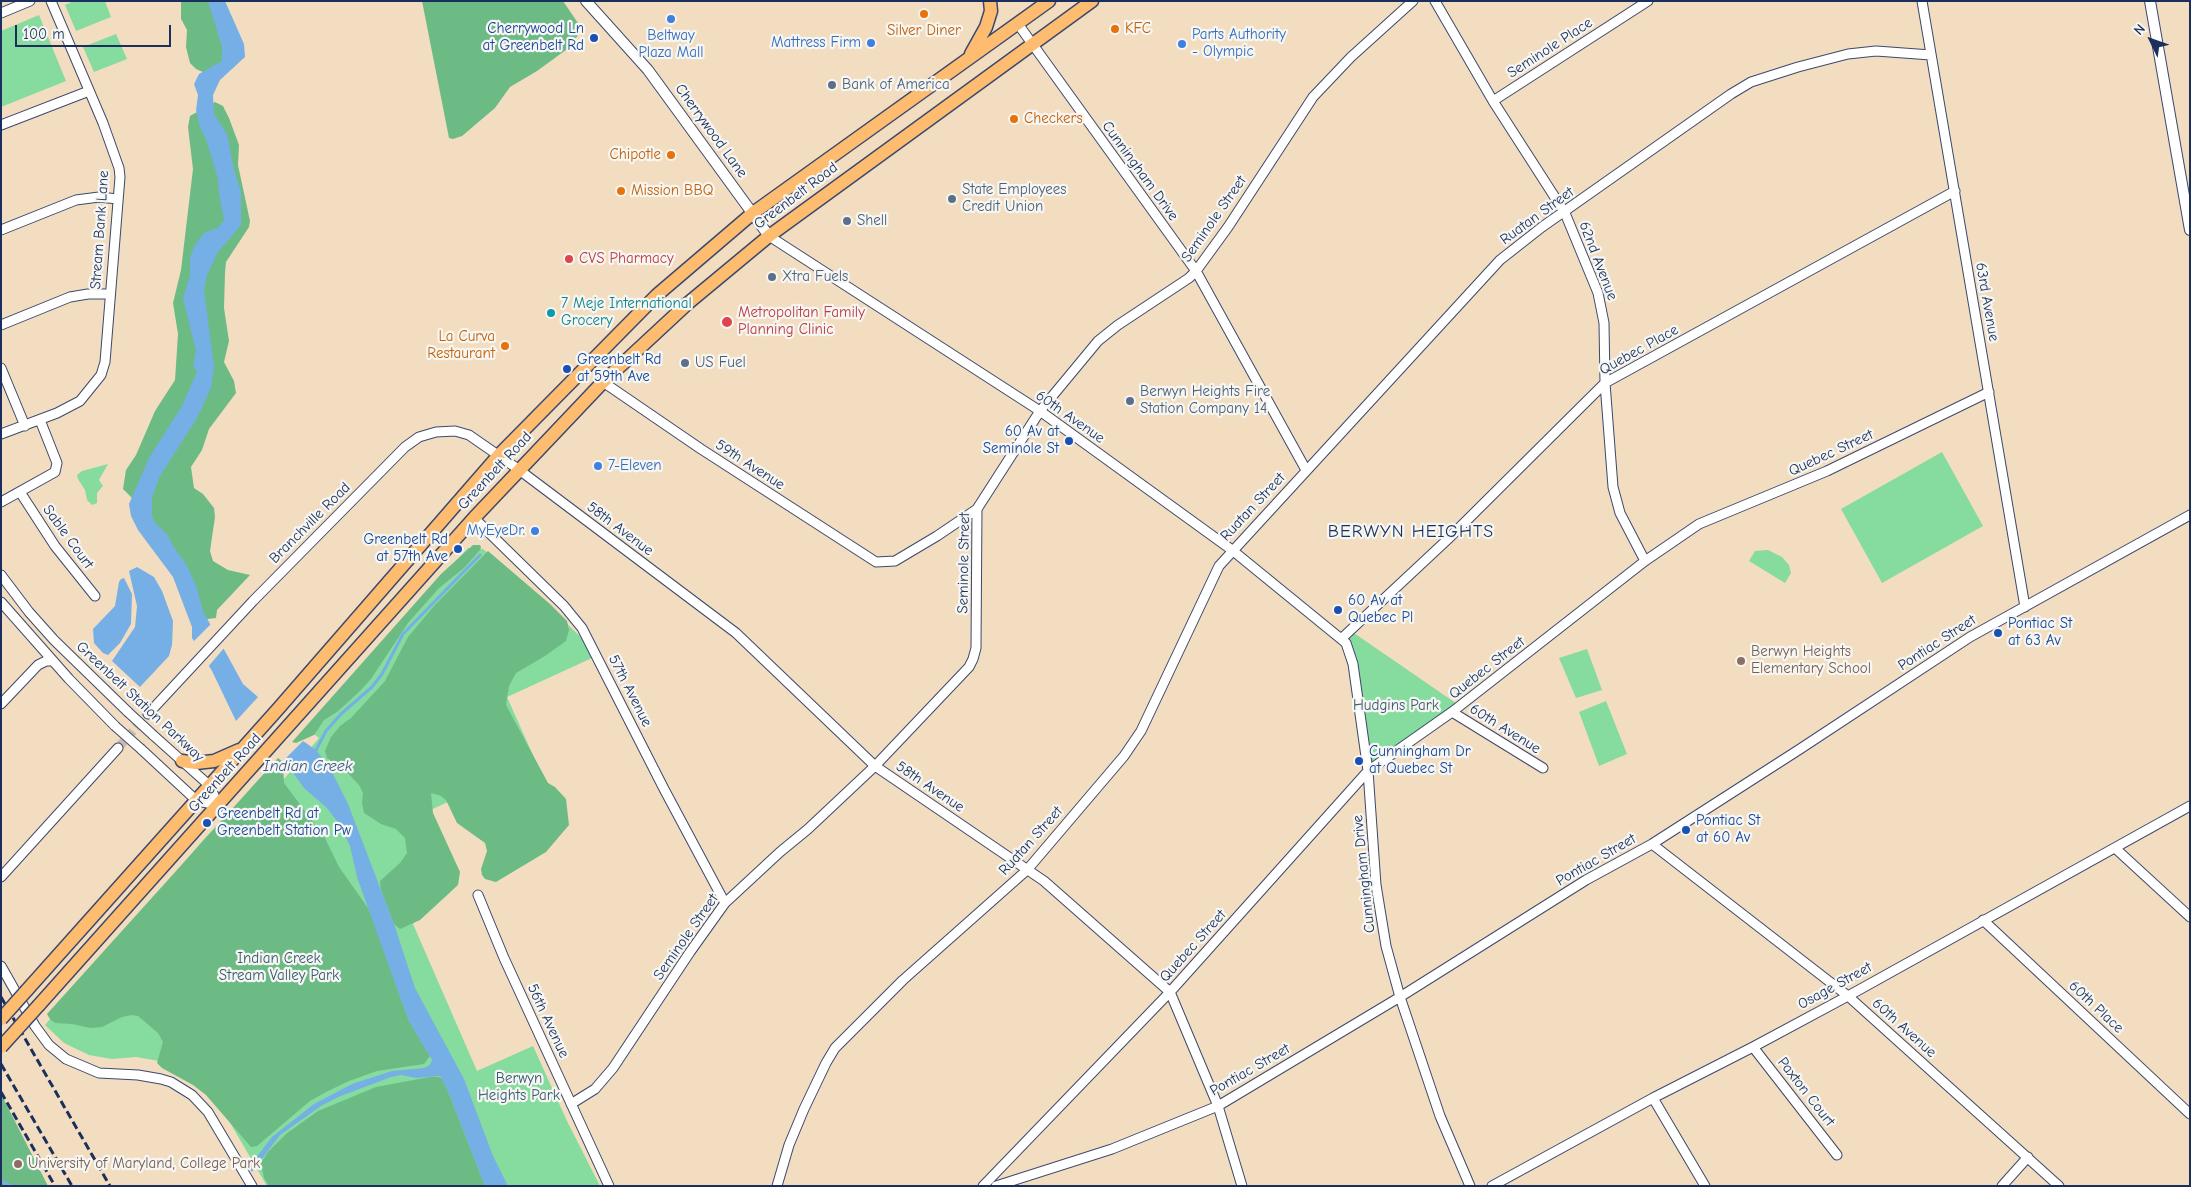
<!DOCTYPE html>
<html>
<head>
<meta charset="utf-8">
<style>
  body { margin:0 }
  #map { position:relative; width:2191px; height:1187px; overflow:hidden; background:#f3ddc0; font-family:"Comic Neue",sans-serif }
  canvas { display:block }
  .frame { position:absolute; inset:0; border:2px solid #1b2f5e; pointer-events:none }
  .north { position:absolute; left:2126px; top:15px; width:50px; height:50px; -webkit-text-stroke:4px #f6f6f2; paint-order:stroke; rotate:312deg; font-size:14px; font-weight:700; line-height:20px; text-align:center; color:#1b2f5e }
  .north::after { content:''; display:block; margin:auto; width:18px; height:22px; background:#1b2f5e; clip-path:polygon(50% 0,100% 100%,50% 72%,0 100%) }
  .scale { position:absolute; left:15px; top:25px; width:156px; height:22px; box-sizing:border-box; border:2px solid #1b2f5e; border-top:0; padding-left:6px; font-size:15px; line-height:18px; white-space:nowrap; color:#1b2f5e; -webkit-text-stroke:4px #f6f6f2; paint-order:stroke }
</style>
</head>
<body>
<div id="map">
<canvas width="2191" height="1187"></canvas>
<div class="frame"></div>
<div class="north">N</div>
<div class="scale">100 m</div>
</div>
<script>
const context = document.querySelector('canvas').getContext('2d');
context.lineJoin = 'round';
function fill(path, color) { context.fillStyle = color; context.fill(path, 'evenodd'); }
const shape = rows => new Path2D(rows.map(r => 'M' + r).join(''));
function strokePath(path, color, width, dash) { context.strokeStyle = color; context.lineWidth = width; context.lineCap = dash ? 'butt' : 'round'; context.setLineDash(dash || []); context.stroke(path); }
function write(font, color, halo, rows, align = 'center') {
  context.font = font + ' "Comic Neue",sans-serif'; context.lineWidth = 4.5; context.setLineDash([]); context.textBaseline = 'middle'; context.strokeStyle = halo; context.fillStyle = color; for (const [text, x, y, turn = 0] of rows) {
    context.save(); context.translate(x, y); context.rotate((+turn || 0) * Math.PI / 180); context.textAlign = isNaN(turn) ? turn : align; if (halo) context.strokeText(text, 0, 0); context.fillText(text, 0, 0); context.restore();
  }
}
fill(shape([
  [74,1,105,1,111,17,76,31,65,5],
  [39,15,66,81,1,107,1,31],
  [116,34,127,59,94,72,83,47],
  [1942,452,1983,526,1882,583,1841,509],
  [108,464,99,480,103,486,97,493,97,503,92,505,87,500,85,490,78,479,77,475,82,471],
  [468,548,483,549,514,574,585,641,592,658,507,697,536,762,426,812,456,878,413,924,477,1071,533,1046,567,1121,600,1186,267,1186,215,1097,159,1061,136,1057,112,1059,89,1055,64,1043,45,1025,204,839,271,768,284,779,319,738,306,728],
  [1768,550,1782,557,1789,565,1791,573,1785,583,1749,561,1755,551],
  [1351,631,1460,706,1368,771,1353,664,1341,639],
  [1587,649,1602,690,1576,698,1559,658],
  [1606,701,1627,754,1599,766,1579,712]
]), '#86db9e');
fill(shape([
  [181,1,221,1,235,53,205,73,196,69,190,63,186,47,187,30,181,19],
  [422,1,563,1,582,29,570,47,537,71,510,87,495,108,462,136,453,139,449,138],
  [215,102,223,106,229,118,239,145,238,165,250,221,249,227,226,262,225,273,224,308,229,341,224,362,234,381,236,393,209,429,202,450,191,467,194,488,203,494,214,508,215,517,210,551,213,561,228,570,250,575,217,610,216,618,199,620,146,512,123,489,126,470,136,455,155,411,175,380,178,334,173,303,181,270,193,169,188,127,190,116],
  [473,545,480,545,481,547,480,550,464,568,439,588,408,623,371,679,359,692,337,712,324,720,314,735,296,743,292,742,441,574],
  [488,551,550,604,567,621,569,630,566,641,545,656,516,673,509,686,506,705,548,783,555,787,566,799,569,825,546,852,496,882,485,879,482,875,481,869,487,851,485,843,457,823,446,800,441,796,431,793,433,813,460,872,458,885,420,920,400,929,394,924,381,890,380,881,400,863,407,853,405,838,396,829,381,824,364,813,362,803,363,793,359,785,344,769,327,758,325,751,331,737,340,726,351,718,385,681,408,637,434,606],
  [278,758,283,762,284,783,325,838,339,867,370,911,409,1021,430,1056,424,1064,377,1071,349,1081,326,1092,310,1101,257,1146,251,1147,206,1095,193,1085,162,1068,157,1063,163,1042,158,1033,138,1016,132,1015,122,1017,102,1027,90,1028,72,1024,55,1023,50,1019,47,1014],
  [430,1077,439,1077,442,1079,448,1091,485,1186,269,1186,264,1178,261,1163,268,1152,286,1134,318,1111,376,1087],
  [1,1094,48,1186,1,1186]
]), '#6cbb85');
fill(shape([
  [208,1,225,1,244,44,245,57,220,80,213,95,214,114,227,134,234,170,241,192,241,225,218,252,207,275,204,290,214,367,211,388,197,418,160,476,152,497,152,516,155,523,167,534,173,546,186,564,196,585,203,611,243,684,258,697,236,721,212,671,192,638,192,627,173,577,138,530,131,516,129,504,149,458,182,406,197,372,193,366,196,351,183,298,190,276,190,257,195,245,205,232,218,228,224,220,219,194,218,179,206,139,200,127,196,110,198,95,194,84,199,74,222,61,222,47],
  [137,567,154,577,162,591,173,621,172,645,169,656,140,687,112,661,135,627,137,606,129,571],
  [124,578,132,594,131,624,120,643,108,655,103,653,94,643,93,629,115,606,119,582,121,579],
  [303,741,316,750,330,768,348,804,394,924,415,988,464,1079,493,1156,508,1186,485,1186,448,1091,440,1076,416,1078,401,1075,391,1077,338,1097,321,1106,280,1135,252,1172,249,1167,272,1137,314,1104,352,1084,392,1071,424,1068,430,1065,432,1060,409,1021,396,986,357,877,350,846,340,825,327,808,304,788,284,760]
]), '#76afe6');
fill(shape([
  [212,623,225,647,207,668,192,643]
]), '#f3ddc0');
strokePath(shape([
  [315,752,326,731,341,714,372,687,382,674,403,634,480,555],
  [1,1181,11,1186]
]), '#76afe6', 3);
strokePath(shape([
  [118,748,148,714]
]), '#c8baac', 9, [9, 4.5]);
const minor = shape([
  [1435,1,1493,101,1565,213,1598,293,1604,323,1605,383,1613,487,1620,513,1645,561],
  [1922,1,2025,607],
  [1,13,30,1],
  [1018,24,1196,271,1306,470],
  [1493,101,1648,1],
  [1,125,89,91],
  [1,230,76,200,99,197,118,199],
  [769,236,1040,411,1232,550,1346,643,1353,664,1368,771,1376,885,1386,946,1400,997,1440,1116,1470,1186],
  [1,325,70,297,88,294,110,294],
  [1,368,25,426],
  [603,382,701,449,876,562,895,561,937,536,977,509],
  [1,434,57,413,80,401,101,375,105,362,120,177,119,168,103,123,51,1],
  [20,492,55,546,95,596],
  [1,502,55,472,57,463,40,420],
  [474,518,564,606,582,628,664,789,725,903],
  [1,575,29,612,54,640,128,712],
  [1,602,69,679,115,726],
  [1341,639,1448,539,1605,383,1955,191],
  [1,704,38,665,46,661,53,661],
  [1452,712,1543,768],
  [148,714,253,601,405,447,419,437,436,432,455,431,469,435,518,469,736,633,875,766,1044,881,1170,992,1218,1106,1242,1186],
  [153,735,210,786,218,805],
  [141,749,197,801,218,805],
  [1652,844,1848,996,2059,1186],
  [2115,848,2190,917],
  [1,877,118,748],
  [478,895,504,958,609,1186],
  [1983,920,2190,1114],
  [1,966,35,1026,49,1045,66,1059,99,1073,138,1075,161,1079,171,1082,192,1095,208,1112,252,1186],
  [1753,1047,1837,1155],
  [1653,1098,1705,1186],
  [571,1104,595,1089,613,1068,690,952,725,903,780,852,808,829,875,766,969,667,973,659,976,648,977,509,1040,411,1098,341,1118,325,1189,278,1196,271,1228,227,1313,97,1351,57,1413,1],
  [777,1186,789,1145,804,1109,826,1063,835,1048,903,980,1027,870,1124,756,1141,731,1219,566,1500,260,1542,227,1731,94,1751,82,1798,67,1848,54,1876,51,1931,55],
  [983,1186,1170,992,1368,771,1452,712,1645,561,1699,524,1827,471,1989,392],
  [996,1186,1112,1149,1218,1106,1400,997,1586,880,1652,844,1800,749,1970,637,2190,515],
  [1492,1186,1653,1098,1753,1047,1848,996,2190,806],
  [2002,1186,2028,1157]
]);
const tertiary = shape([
  [586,1,648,70,769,236],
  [2150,1,2190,230]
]);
const primary = shape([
  [971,54,986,27,991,11,990,1],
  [182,761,196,763,214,761,239,750],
  [27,990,278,709,499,455,657,295,753,213,1049,1],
  [39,1005,474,518,603,382,687,304,769,236,1092,1]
]);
strokePath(minor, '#3b496d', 11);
strokePath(tertiary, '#3b496d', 12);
strokePath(primary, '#3b496d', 15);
strokePath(minor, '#fff', 9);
strokePath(tertiary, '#fff', 10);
strokePath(primary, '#fdbc6f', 12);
strokePath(shape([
  [1,997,110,1186],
  [1,1064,72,1186],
  [1,1092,55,1186]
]), '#1b2f5e', 3, [8, 4]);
const minorBridge = shape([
  [128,712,153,735],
  [115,726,141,749]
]);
const primaryBridge = shape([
  [1,1019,27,990],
  [1,1047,39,1005]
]);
strokePath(minorBridge, '#3b496d', 11, []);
strokePath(primaryBridge, '#3b496d', 15, []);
strokePath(minorBridge, '#fff', 9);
strokePath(primaryBridge, '#fdbc6f', 12);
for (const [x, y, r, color] of [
  [924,14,5,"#e8710a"],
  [671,19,5,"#3f7fe0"],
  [1115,29,5,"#e8710a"],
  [594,38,5,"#1a4fb4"],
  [871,43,5,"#3f7fe0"],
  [1182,44,5,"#3f7fe0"],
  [832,85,5,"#5c6f8a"],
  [1014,119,5,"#e8710a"],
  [671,155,5,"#e8710a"],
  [621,191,5,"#e8710a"],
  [952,199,5,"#5c6f8a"],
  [847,221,5,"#5c6f8a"],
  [569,259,5,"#e0444e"],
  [772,277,5,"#5c6f8a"],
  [551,313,5,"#0f9aa8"],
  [727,322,6,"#e0444e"],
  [505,346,5,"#e8710a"],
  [685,363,5,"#5c6f8a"],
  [567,369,5,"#1a4fb4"],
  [1130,401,5,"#5c6f8a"],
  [1069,441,5,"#1a4fb4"],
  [598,466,5,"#3f7fe0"],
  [535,531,5,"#3f7fe0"],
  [458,549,5,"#1a4fb4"],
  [1338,610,5,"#1a4fb4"],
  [1998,633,5,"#1a4fb4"],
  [1741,661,5,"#8d6e63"],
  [1359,761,5,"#1a4fb4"],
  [207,823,5,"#1a4fb4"],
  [1686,830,5,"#1a4fb4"],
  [18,1164,5,"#8d6e63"]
]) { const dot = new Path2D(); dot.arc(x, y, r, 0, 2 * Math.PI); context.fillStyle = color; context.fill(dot); strokePath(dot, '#f6f6f2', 2); }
write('15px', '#164399', '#f6f6f2', [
  ["Cherrywood Ln",584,29,"right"],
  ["at Greenbelt Rd",584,46,"right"],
  ["Greenbelt Rd",577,360],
  ["at 59th Ave",577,377],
  ["60 Av at",1059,432,"right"],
  ["Seminole St",1059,449,"right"],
  ["Greenbelt Rd",448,540,"right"],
  ["at 57th Ave",448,557,"right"],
  ["60 Av at",1348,601],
  ["Quebec Pl",1348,618],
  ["Pontiac St",2008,624],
  ["at 63 Av",2008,641],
  ["Cunningham Dr",1369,752],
  ["at Quebec St",1369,769],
  ["Greenbelt Rd at",217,814],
  ["Greenbelt Station Pw",217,831],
  ["Pontiac St",1696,821],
  ["at 60 Av",1696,838]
], 'left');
write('15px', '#c56008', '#f6f6f2', [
  ["KFC",1125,29],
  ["Silver Diner",924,31,"center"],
  ["Checkers",1024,119],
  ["Chipotle",661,155,"right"],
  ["Mission BBQ",631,191],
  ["La Curva",495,337,"right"],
  ["Restaurant",495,354,"right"]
], 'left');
write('15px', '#366cbe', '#f6f6f2', [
  ["Parts Authority",1192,35],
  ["- Olympic",1192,52],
  ["Beltway",671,36,"center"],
  ["Plaza Mall",671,53,"center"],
  ["Mattress Firm",861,43,"right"],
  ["7-Eleven",608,466],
  ["MyEyeDr.",525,531,"right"]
], 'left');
write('15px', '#1b2f5e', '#f6f6f2', [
  ["Seminole Place",1550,48,-33],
  ["Cherrywood Lane",711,131,54],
  ["Cunningham Drive",1140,171,54],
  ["Greenbelt Road",796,196,-37],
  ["Ruatan Street",1537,216,-36],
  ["Seminole Street",1214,219,-55],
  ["Stream Bank Lane",100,230,-86],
  ["62nd Avenue",1598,261,69],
  ["63rd Avenue",1987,302,80],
  ["Quebec Place",1639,350,-29],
  ["60th Avenue",1070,417,35],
  ["Quebec Street",1831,453,-25],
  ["59th Avenue",750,465,33],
  ["Greenbelt Road",495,471,-47],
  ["Ruatan Street",1253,507,-47],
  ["Branchville Road",310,523,-45],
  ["58th Avenue",620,529,37],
  ["Sable Court",68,537,54],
  ["Seminole Street",964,563,-89],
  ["Pontiac Street",1937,643,-33],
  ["Quebec Street",1487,668,-38],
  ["57th Avenue",630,691,63],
  ["Greenbelt Station Parkway",140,702,43],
  ["60th Avenue",1505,729,32],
  ["Greenbelt Road",225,773,-48],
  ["58th Avenue",930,787,34],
  ["Ruatan Street",1031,841,-48],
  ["Pontiac Street",1596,860,-30],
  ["Cunningham Drive",1364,874,-96],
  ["Seminole Street",686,937,-55],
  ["Quebec Street",1193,946,-48],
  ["Osage Street",1835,986,-29],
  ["60th Place",2096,1007,43],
  ["56th Avenue",548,1021,65],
  ["60th Avenue",1904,1028,42],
  ["Pontiac Street",1250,1070,-30],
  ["Paxton Court",1806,1092,52]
]);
write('15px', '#4e5e75', '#f6f6f2', [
  ["Bank of America",842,85],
  ["State Employees",962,190],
  ["Credit Union",962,207],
  ["Shell",857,221],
  ["Xtra Fuels",782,277],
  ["US Fuel",695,363],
  ["Berwyn Heights Fire",1140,392],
  ["Station Company 14",1140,409]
], 'left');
write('15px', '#be3a42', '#f6f6f2', [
  ["CVS Pharmacy",579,259],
  ["Metropolitan Family",738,313],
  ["Planning Clinic",738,330]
], 'left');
write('15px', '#0d838f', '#f6f6f2', [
  ["7 Meje International",561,304],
  ["Grocery",561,321]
], 'left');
write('15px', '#785e54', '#f6f6f2', [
  ["Berwyn Heights",1751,652],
  ["Elementary School",1751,669],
  ["University of Maryland, College Park",28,1164]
], 'left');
write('15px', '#365a6e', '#f6f6f2', [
  ["Hudgins Park",1396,706],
  ["Indian Creek",279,959],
  ["Stream Valley Park",279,976],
  ["Berwyn",519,1079],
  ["Heights Park",519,1096]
]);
write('italic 16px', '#365587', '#f6f6f2', [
  ["Indian Creek",308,766]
]);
context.letterSpacing = '1px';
write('18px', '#1b2f5e', '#f6f6f2', [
  ["BERWYN HEIGHTS",1411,532]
]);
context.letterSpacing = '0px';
</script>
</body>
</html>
